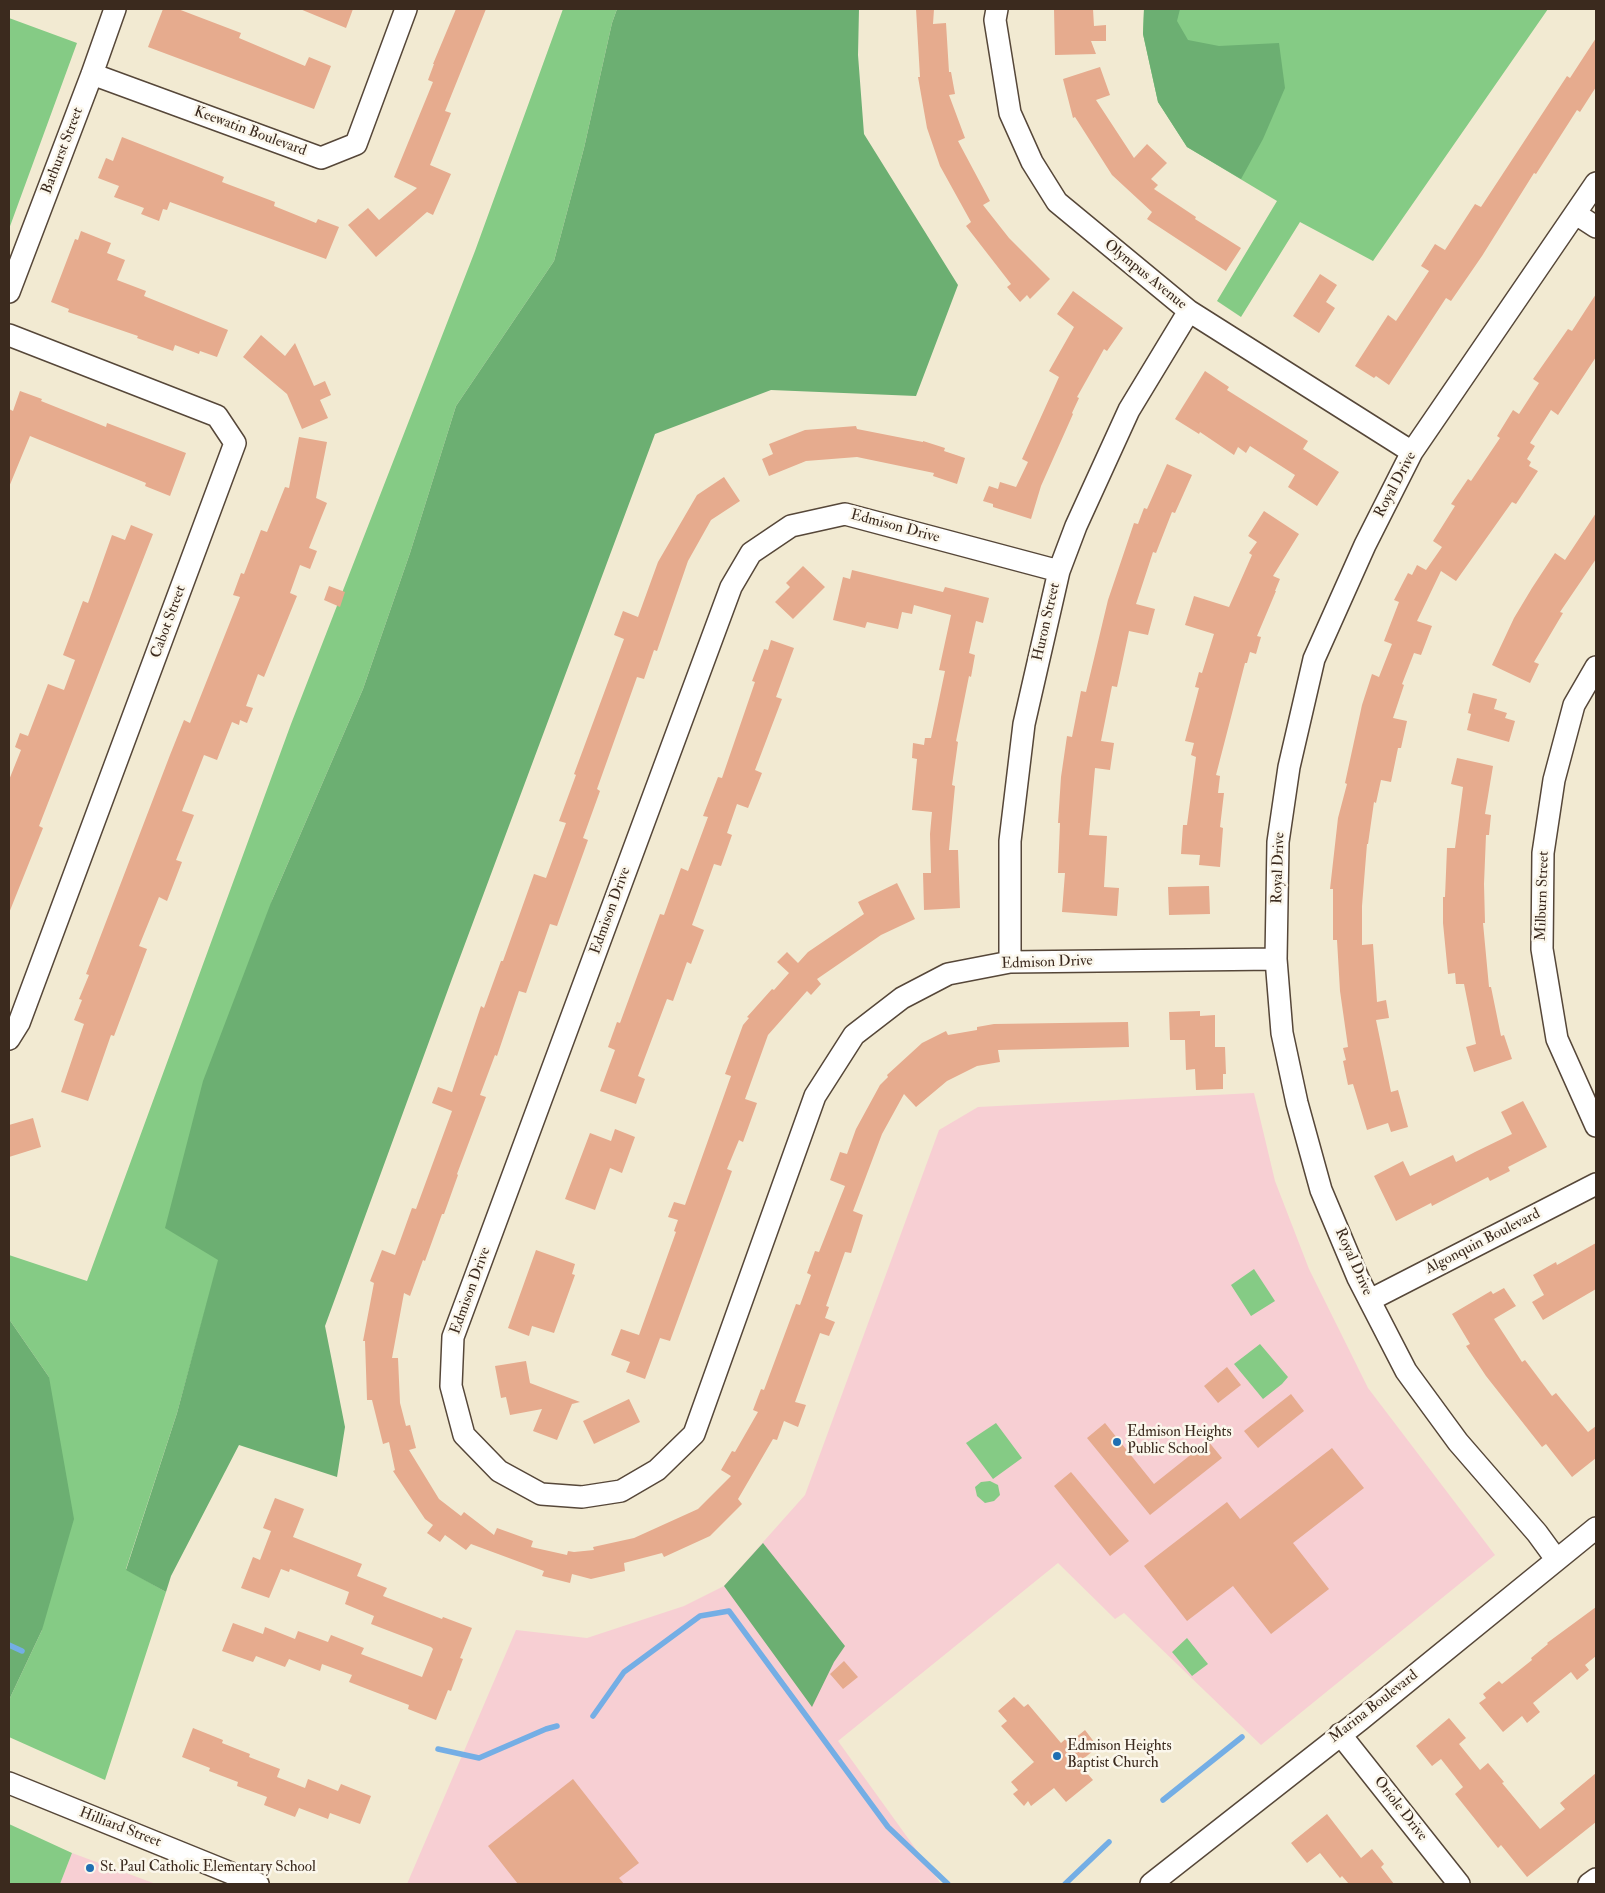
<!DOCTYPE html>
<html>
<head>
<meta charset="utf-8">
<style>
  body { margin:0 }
  #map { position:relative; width:1605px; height:1893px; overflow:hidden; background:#f2ead2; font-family:"IM FELL Double Pica",serif }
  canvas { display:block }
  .frame { position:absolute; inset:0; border:10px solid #3b2a1e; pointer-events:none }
</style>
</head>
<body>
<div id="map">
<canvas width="1605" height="1893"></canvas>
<div class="frame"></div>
</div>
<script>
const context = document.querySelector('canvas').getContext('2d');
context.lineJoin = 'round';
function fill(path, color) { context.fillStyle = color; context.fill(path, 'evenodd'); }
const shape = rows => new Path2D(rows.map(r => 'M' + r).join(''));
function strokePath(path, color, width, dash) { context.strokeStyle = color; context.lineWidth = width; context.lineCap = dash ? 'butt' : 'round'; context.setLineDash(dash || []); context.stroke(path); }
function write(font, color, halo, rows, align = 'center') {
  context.font = font + ' "IM FELL Double Pica",serif'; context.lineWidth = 5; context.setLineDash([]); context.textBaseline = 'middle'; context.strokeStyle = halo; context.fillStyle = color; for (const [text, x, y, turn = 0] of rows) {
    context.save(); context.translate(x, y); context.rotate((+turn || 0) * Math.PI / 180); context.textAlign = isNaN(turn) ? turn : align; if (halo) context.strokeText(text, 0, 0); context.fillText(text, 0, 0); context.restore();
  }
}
fill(shape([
  [1254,1093,1275,1181,1309,1269,1368,1388,1495,1555,1261,1745,1124,1613,1115,1619,1058,1563,838,1741,941,1884,407,1884,516,1630,587,1638,684,1606,724,1586,805,1495,939,1130,978,1107],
  [72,1853,156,1884,60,1884]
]), '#f7cfd3');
fill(shape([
  [563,9,617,9,612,23,584,148,554,261,456,406,410,553,363,689,272,900,219,1260,177,1413,126,1569,166,1592,105,1780,9,1737,9,1700,42,1630,49,1377,9,1319,9,1255,87,1281,291,724,475,251],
  [1144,9,1548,9,1373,261,1300,222,1241,317,1217,301,1277,201,1187,147,1158,102,1143,34],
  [9,18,77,43,9,229],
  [1254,1269,1275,1301,1251,1316,1231,1285],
  [1260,1344,1288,1377,1282,1384,1263,1399,1234,1364],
  [996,1423,1022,1458,993,1479,966,1443],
  [990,1481,998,1485,1000,1495,994,1501,985,1503,977,1496,975,1487,981,1482],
  [1187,1638,1208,1664,1192,1676,1172,1652],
  [9,1824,72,1853,60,1884,9,1884]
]), '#85cb85');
fill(shape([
  [617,9,859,9,858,55,864,134,958,285,916,396,771,390,655,434,453,976,325,1326,345,1427,337,1477,239,1445,171,1576,166,1592,126,1570,177,1413,218,1260,165,1228,203,1081,272,900,363,689,410,553,456,406,554,261,584,148,612,23],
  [1144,9,1180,9,1177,21,1188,40,1219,46,1279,43,1285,88,1263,139,1241,179,1187,147,1158,102,1143,34],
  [9,1319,49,1377,74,1519,42,1630,9,1700],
  [763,1543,845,1646,834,1662,812,1707,724,1586]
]), '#6caf72');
strokePath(shape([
  [9,1645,22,1651],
  [593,1716,624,1672,700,1616,729,1611,888,1827,948,1884],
  [438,1749,479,1758,546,1729,557,1726],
  [1163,1800,1242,1737],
  [1065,1884,1109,1842]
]), '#74aee5', 5.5);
fill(shape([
  [163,9,178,9,241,33,239,38,305,66,309,57,331,66,314,109,148,47],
  [300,9,353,9,346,28],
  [456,9,486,9,445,111,451,113,430,165,451,174,433,215,427,212,376,257,348,225,368,208,379,220,417,188,394,177,433,82,428,80,434,64,433,64],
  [916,9,934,9,933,24,946,23,949,72,951,72,955,94,949,95,965,138,958,141,990,201,983,205,1009,238,1050,279,1030,299,1027,295,1020,302,1007,287,1011,284,966,226,971,222,940,166,927,128,918,77,920,77],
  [1054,9,1093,9,1094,26,1106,25,1106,41,1091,41,1096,54,1055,55],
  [1596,38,1596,87,1580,112,1577,110,1536,174,1534,173,1482,256,1451,301,1446,298,1389,385,1376,376,1374,378,1355,366,1388,315,1396,321,1429,271,1421,266,1435,244,1445,250,1475,204,1481,207,1567,76,1570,78],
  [1100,67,1110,95,1096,100,1134,158,1147,144,1167,163,1151,179,1158,185,1154,189,1196,217,1195,219,1241,248,1226,271,1147,219,1152,212,1112,175,1075,117,1073,118,1063,79],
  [122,137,224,177,222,182,275,202,274,206,316,223,318,219,339,227,326,259,170,202,167,210,163,209,159,221,141,214,144,208,114,197,119,186,98,178,106,158,113,161],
  [81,231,111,243,107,253,125,260,117,280,146,291,144,296,228,330,217,357,200,351,199,354,175,345,173,351,137,338,138,336,68,312,69,309,51,302,75,239,78,240],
  [1320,274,1337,285,1326,302,1335,308,1319,333,1293,316],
  [1073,291,1123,328,1107,351,1104,349,1077,397,1079,398,1072,413,1073,414,1041,486,1031,519,993,507,993,504,983,501,989,486,998,489,1000,482,1016,487,1028,462,1022,459,1059,377,1049,371,1074,327,1057,314],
  [1596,294,1596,357,1558,415,1551,410,1530,443,1535,446,1527,459,1531,462,1529,466,1538,471,1516,504,1512,502,1456,581,1441,571,1417,621,1432,626,1421,655,1414,653,1402,684,1404,685,1393,718,1407,721,1401,748,1398,748,1391,782,1381,780,1376,803,1374,802,1368,844,1367,844,1362,906,1362,945,1373,944,1377,1002,1386,1000,1389,1018,1376,1020,1391,1092,1398,1090,1408,1127,1391,1132,1388,1123,1367,1130,1353,1084,1348,1085,1343,1061,1346,1060,1343,1048,1348,1047,1340,991,1337,940,1333,940,1333,889,1330,889,1338,818,1347,784,1345,783,1362,705,1372,674,1379,677,1392,644,1384,641,1399,602,1394,600,1408,573,1412,575,1417,565,1426,570,1442,547,1433,541,1455,506,1451,504,1468,479,1471,481,1500,438,1497,436,1513,410,1519,414,1539,383,1533,379,1568,329,1572,331],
  [261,335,285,356,295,343,314,386,325,381,331,395,320,400,328,418,302,429,287,394,243,357],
  [1205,371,1229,387,1227,390,1308,441,1303,449,1339,472,1317,506,1288,487,1295,475,1250,446,1246,453,1238,447,1234,455,1200,432,1199,434,1175,419],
  [20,391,42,399,41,401,106,427,107,423,186,453,170,496,145,486,146,483,30,436,9,487,9,409,13,411],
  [856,426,857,429,923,442,923,441,945,448,944,451,965,458,957,484,933,476,934,473,857,457,806,461,769,476,762,459,773,454,769,444,805,430],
  [299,437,327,442,316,498,327,503,309,548,317,551,310,569,300,565,290,593,297,596,264,677,258,674,246,706,253,708,247,723,240,720,239,725,232,722,217,760,204,755,182,811,194,815,176,860,182,862,167,901,159,897,139,946,147,949,114,1036,111,1035,88,1101,61,1092,84,1024,74,1020,82,1000,79,999,89,975,86,974,170,755,184,720,190,723,240,597,233,595,241,573,244,574,261,530,267,532,285,487,289,488],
  [1167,464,1192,475,1175,513,1172,512,1156,553,1153,552,1136,604,1155,609,1148,635,1129,631,1117,687,1112,686,1101,741,1114,743,1110,770,1095,768,1089,835,1107,836,1104,887,1119,888,1117,916,1062,912,1065,873,1058,873,1060,823,1058,823,1061,777,1067,736,1072,737,1081,691,1086,692,1108,600,1134,523,1138,524,1144,508,1147,509],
  [724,477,740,501,711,520,688,561,657,651,654,650,644,679,637,677,597,789,600,791,583,838,588,840,557,926,550,924,526,993,519,991,497,1056,495,1055,480,1095,486,1097,457,1174,458,1175,444,1214,442,1214,425,1261,423,1260,410,1296,404,1293,392,1358,398,1358,400,1403,406,1426,410,1425,416,1448,409,1450,439,1499,461,1516,464,1512,494,1535,497,1528,533,1541,531,1547,567,1555,568,1551,574,1552,594,1550,593,1547,634,1538,698,1509,731,1476,721,1470,732,1451,735,1452,758,1412,753,1410,761,1389,764,1390,796,1304,800,1305,811,1275,807,1273,815,1251,819,1252,845,1186,830,1180,840,1152,847,1154,856,1129,880,1085,888,1077,887,1075,922,1043,946,1031,948,1035,977,1030,977,1027,994,1024,1128,1022,1129,1047,998,1050,1000,1062,977,1066,947,1081,916,1107,904,1094,882,1134,853,1211,863,1215,851,1253,845,1252,826,1306,829,1307,825,1318,835,1322,829,1336,820,1333,795,1402,806,1405,798,1427,784,1421,777,1440,773,1439,738,1499,742,1504,710,1536,664,1557,662,1553,624,1563,625,1571,591,1579,572,1574,570,1583,542,1576,544,1571,471,1544,466,1550,445,1535,440,1542,427,1533,433,1525,425,1519,393,1471,395,1470,389,1442,383,1444,372,1400,367,1400,365,1341,363,1341,374,1283,370,1281,382,1250,395,1255,412,1208,416,1209,452,1111,432,1103,438,1087,452,1092,481,1006,484,1008,501,961,503,961,534,874,546,878,566,823,559,821,576,775,574,774,624,639,614,635,623,611,638,617,658,562,697,495],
  [1264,511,1299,534,1273,576,1280,579,1275,591,1276,591,1257,636,1261,637,1256,654,1250,652,1247,663,1245,663,1216,775,1220,776,1218,793,1224,793,1220,827,1223,828,1220,867,1199,865,1200,855,1181,854,1183,825,1187,825,1196,757,1191,755,1194,743,1185,741,1199,688,1195,687,1199,672,1202,673,1214,634,1185,625,1194,596,1229,607,1252,555,1249,553,1257,542,1248,536],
  [1596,513,1596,559,1560,612,1563,613,1534,662,1539,664,1530,683,1492,665,1514,618,1532,588,1555,553,1565,560],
  [131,525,153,534,39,826,43,828,9,913,9,780,21,750,15,747,20,733,28,736,48,684,64,690,75,660,63,655,83,601,88,603,112,535,125,540],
  [803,566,825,587,793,619,775,602,790,587,786,583],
  [852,570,943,592,945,587,989,598,983,623,976,621,969,653,975,655,971,677,969,676,956,741,958,742,952,785,955,786,949,850,958,850,960,908,924,910,923,873,931,873,930,834,932,812,912,810,917,759,912,758,913,743,924,745,925,738,931,738,945,671,939,670,951,615,914,605,912,614,902,612,898,629,867,622,865,628,833,620,843,577,850,579],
  [329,586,345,592,340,607,324,600],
  [771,640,794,648,776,697,782,699,755,770,762,773,748,808,737,804,727,833,732,835,721,866,714,864,692,925,704,930,691,964,687,962,673,1001,667,999,638,1076,645,1079,636,1104,600,1091,615,1050,608,1047,617,1022,620,1023,660,914,664,915,681,868,688,871,708,817,703,816,718,777,722,778,755,682,752,681,764,649,768,650],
  [1473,693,1497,699,1494,709,1507,713,1505,718,1515,721,1509,742,1467,730,1471,714,1468,713],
  [1457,758,1493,766,1485,814,1491,815,1489,835,1486,835,1484,884,1485,923,1483,923,1489,987,1491,987,1501,1036,1504,1035,1512,1059,1474,1072,1466,1047,1476,1044,1464,984,1456,984,1455,973,1448,974,1443,923,1443,897,1445,897,1447,848,1455,848,1463,787,1451,784],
  [897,883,915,919,881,935,817,979,821,984,811,995,807,991,768,1035,745,1099,757,1103,743,1142,739,1140,727,1169,732,1171,670,1341,660,1338,645,1379,626,1372,630,1362,611,1355,621,1329,639,1335,676,1232,674,1231,678,1220,668,1217,674,1202,685,1205,731,1076,725,1074,743,1025,749,1018,747,1017,772,989,774,990,789,973,777,962,787,952,798,963,808,952,864,914,858,902],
  [1209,886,1210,914,1169,915,1168,887],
  [1200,1011,1200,1016,1215,1015,1215,1047,1225,1047,1226,1074,1223,1074,1223,1089,1196,1090,1195,1069,1186,1070,1185,1040,1170,1040,1169,1012],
  [1523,1101,1547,1147,1508,1167,1510,1171,1490,1181,1488,1177,1432,1206,1431,1203,1396,1221,1374,1176,1403,1161,1410,1176,1453,1155,1456,1162,1475,1152,1512,1134,1501,1112],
  [33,1118,41,1147,9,1157,9,1125],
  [615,1129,635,1137,622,1173,610,1168,595,1210,565,1199,590,1133,611,1141],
  [1596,1243,1596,1289,1543,1320,1532,1302,1544,1295,1533,1275,1556,1262,1557,1265],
  [536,1250,575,1264,572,1274,575,1275,554,1333,532,1326,529,1336,508,1328],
  [1504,1288,1516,1306,1494,1319,1522,1362,1525,1360,1552,1396,1556,1393,1588,1432,1596,1426,1596,1458,1572,1477,1546,1444,1542,1447,1486,1376,1466,1346,1470,1344,1452,1314,1491,1291,1493,1294],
  [526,1361,530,1383,580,1402,572,1404,557,1440,533,1431,542,1409,510,1415,506,1397,501,1398,495,1366],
  [1227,1367,1241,1385,1218,1403,1204,1386],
  [1291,1394,1304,1411,1258,1448,1244,1431],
  [629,1399,640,1422,594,1444,583,1421],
  [1105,1423,1154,1484,1208,1441,1222,1458,1150,1515,1087,1438],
  [1332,1448,1364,1488,1293,1543,1329,1589,1271,1634,1233,1586,1187,1621,1144,1566,1227,1502,1240,1519],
  [1071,1472,1129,1541,1110,1556,1054,1486],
  [275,1498,304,1509,293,1537,362,1564,357,1576,387,1588,383,1596,442,1619,443,1617,472,1628,460,1658,463,1659,451,1691,448,1690,436,1720,408,1709,409,1705,349,1682,352,1675,322,1664,320,1671,289,1659,285,1667,256,1656,253,1662,222,1651,233,1623,263,1634,265,1627,295,1639,298,1631,328,1642,331,1635,364,1648,361,1654,422,1677,433,1649,431,1647,371,1624,374,1616,345,1604,349,1592,290,1569,289,1572,281,1569,269,1598,241,1588,253,1557,260,1560,271,1531,263,1528],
  [1596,1607,1596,1656,1585,1665,1589,1670,1577,1680,1571,1672,1533,1703,1540,1712,1527,1723,1522,1716,1503,1732,1479,1703,1486,1698,1483,1694,1499,1681,1502,1684,1532,1660,1531,1658,1548,1644,1547,1643],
  [844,1661,858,1677,843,1689,830,1674],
  [1014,1697,1024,1707,1028,1704,1061,1743,1070,1735,1074,1739,1085,1730,1098,1747,1078,1763,1093,1780,1066,1802,1054,1788,1031,1806,1028,1801,1024,1806,1013,1794,1018,1790,1011,1782,1034,1762,1001,1726,1007,1721,998,1711],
  [1449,1718,1466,1738,1459,1744,1480,1770,1488,1763,1504,1782,1502,1783,1540,1829,1565,1809,1560,1803,1596,1773,1596,1822,1527,1877,1501,1845,1498,1848,1455,1794,1463,1787,1441,1759,1432,1766,1416,1746],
  [193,1728,223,1740,222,1743,250,1754,249,1757,280,1769,277,1777,305,1788,308,1779,338,1791,341,1784,371,1796,360,1824,330,1813,328,1819,299,1808,295,1817,264,1805,267,1797,237,1786,238,1782,209,1771,210,1768,182,1757],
  [573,1779,639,1863,619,1878,624,1884,518,1884,488,1846],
  [1327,1814,1361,1858,1372,1849,1384,1864,1381,1867,1394,1884,1349,1884,1342,1876,1340,1878,1320,1853,1307,1863,1291,1843]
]), '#e6ab8e');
const minor = shape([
  [997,9,995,20,1010,113,1032,162,1057,202,1189,311,1412,452],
  [92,74,321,158,356,144,406,9],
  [1576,214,1596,227],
  [9,292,92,74,115,9],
  [9,335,217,416,235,443,19,1023,9,1039],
  [1059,571,845,514,791,526,751,553,731,587,453,1337,451,1386,464,1435,499,1471,541,1494,582,1497,621,1491,657,1470,694,1434,815,1096,854,1035,902,998,948,974,1010,962,1276,959],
  [1596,667,1574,705,1554,780,1543,853,1542,949,1557,1039,1596,1126],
  [1010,962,1010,841,1024,724,1059,571,1076,526,1129,410,1189,311],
  [1370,1300,1596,1184],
  [1556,1559,1537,1533,1458,1442,1406,1371,1358,1278,1321,1190,1297,1103,1282,1033,1276,959,1278,842,1289,767,1314,659,1365,545,1412,452,1596,183],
  [1340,1734,1459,1884],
  [9,1783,258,1884],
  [1151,1884,1360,1720,1596,1528],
  [1589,1884,1596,1879]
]);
strokePath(minor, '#564739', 24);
strokePath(minor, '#fff', 21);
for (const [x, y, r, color] of [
  [1117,1442,5,"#1f6fb2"],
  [1057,1756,5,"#1f6fb2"],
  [90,1868,5,"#1f6fb2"]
]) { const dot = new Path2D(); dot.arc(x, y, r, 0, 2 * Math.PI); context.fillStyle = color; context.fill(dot); strokePath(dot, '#fbf7ec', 2); }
write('15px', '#3b2a1e', '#fbf7ec', [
  ["Keewatin Boulevard",250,132,20],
  ["Bathurst Street",63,151,-69],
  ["Olympus Avenue",1145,275,39],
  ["Royal Drive",1396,485,-62],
  ["Edmison Drive",895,527,15],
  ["Cabot Street",169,622,-70],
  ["Huron Street",1047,622,-77],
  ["Royal Drive",1279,868,-88],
  ["Milburn Street",1543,896,-88],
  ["Edmison Drive",611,911,-70],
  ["Edmison Drive",1047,963,-2],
  ["Algonquin Boulevard",1483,1242,-27],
  ["Royal Drive",1353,1262,66],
  ["Edmison Drive",471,1291,-70],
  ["Marina Boulevard",1374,1707,-38],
  ["Oriole Drive",1400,1809,52],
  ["Hilliard Street",120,1828,21]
]);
write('15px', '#3b2a1e', '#fbf7ec', [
  ["Edmison Heights",1127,1433],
  ["Public School",1127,1450],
  ["Edmison Heights",1067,1747],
  ["Baptist Church",1067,1764],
  ["St. Paul Catholic Elementary School",100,1868]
], 'left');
</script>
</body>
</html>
